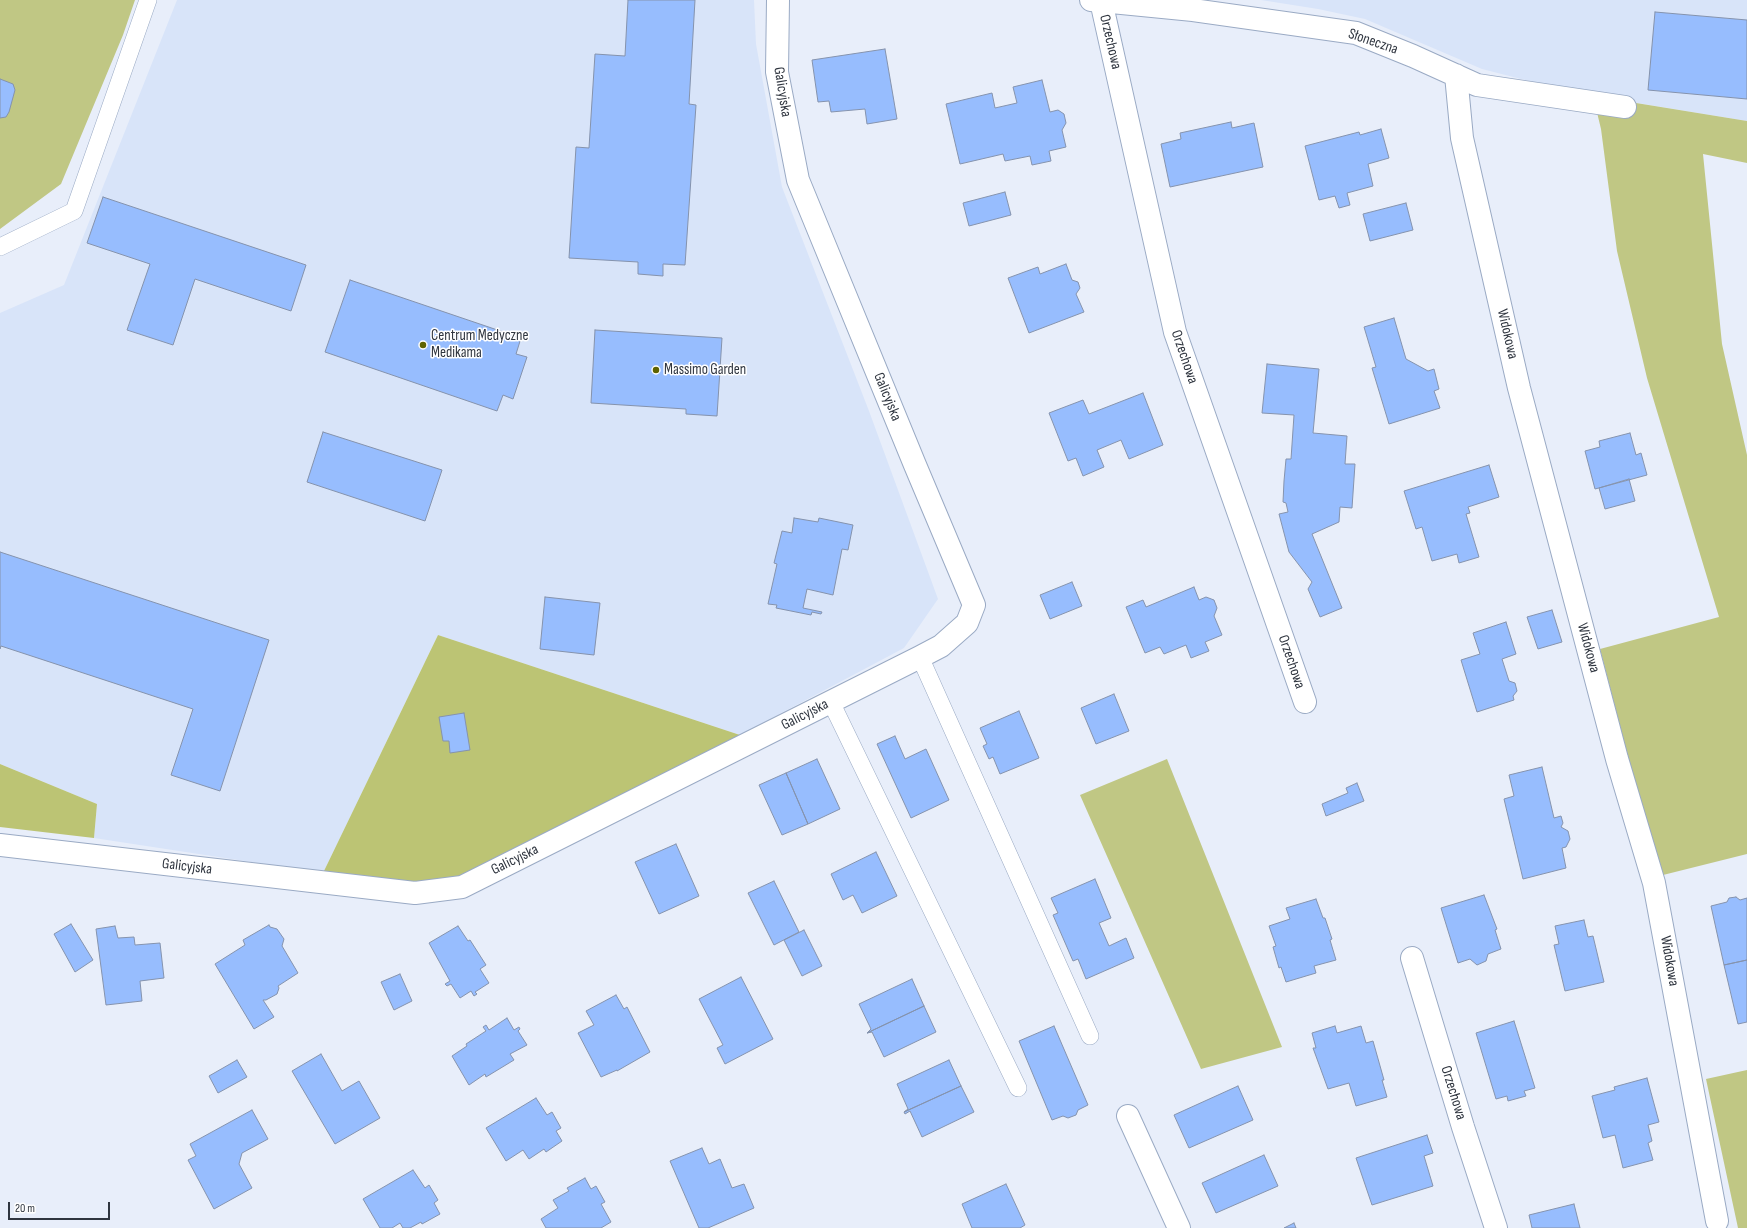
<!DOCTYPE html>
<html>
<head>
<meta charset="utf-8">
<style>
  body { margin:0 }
  #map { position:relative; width:1747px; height:1228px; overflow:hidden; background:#e8eefa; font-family:"Sofia Sans Condensed",sans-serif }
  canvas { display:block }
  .scale { position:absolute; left:8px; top:1202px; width:102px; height:18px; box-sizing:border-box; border:2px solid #2f353f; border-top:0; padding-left:5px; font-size:12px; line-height:14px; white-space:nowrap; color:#2f353f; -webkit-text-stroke:3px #fff; paint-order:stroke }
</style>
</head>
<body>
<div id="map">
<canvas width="1747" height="1228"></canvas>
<div class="scale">20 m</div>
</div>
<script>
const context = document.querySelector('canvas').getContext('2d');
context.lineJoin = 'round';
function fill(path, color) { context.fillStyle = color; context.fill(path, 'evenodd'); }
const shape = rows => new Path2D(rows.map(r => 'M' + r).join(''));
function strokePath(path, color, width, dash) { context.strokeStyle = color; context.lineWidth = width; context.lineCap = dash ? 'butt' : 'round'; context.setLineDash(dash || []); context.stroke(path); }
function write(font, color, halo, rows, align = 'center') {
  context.font = font + ' "Sofia Sans Condensed",sans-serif'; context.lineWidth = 3; context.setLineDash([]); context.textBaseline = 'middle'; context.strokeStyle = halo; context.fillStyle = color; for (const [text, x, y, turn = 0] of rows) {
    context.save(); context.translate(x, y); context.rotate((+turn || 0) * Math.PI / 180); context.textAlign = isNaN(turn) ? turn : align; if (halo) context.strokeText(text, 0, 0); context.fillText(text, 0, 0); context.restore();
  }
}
fill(shape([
  [177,0,754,0,756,44,782,187,869,411,938,599,904,648,740,735,438,635,323,873,94,838,97,804,0,764,0,313,64,285],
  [1261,0,1747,0,1747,121,1576,93,1482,69,1365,19,1318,9]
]), '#d8e4f9');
fill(shape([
  [0,0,135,0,123,35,61,184,0,229],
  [1593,96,1747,121,1747,163,1703,154,1722,344,1747,455,1747,854,1659,876,1600,649,1719,617,1647,378,1617,251,1601,129],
  [1167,759,1282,1047,1201,1069,1080,795],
  [1747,1070,1747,1228,1738,1228,1706,1079]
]), '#c0c784');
fill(shape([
  [438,635,740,735,458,878,414,883,323,873],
  [0,764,97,804,94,838,0,827]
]), '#bcc474');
const building = shape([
  [628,0,695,0,689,104,696,105,685,265,663,264,663,276,638,274,638,262,569,258,576,147,589,148,595,54,625,56,628,0],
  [1655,12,1747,20,1747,99,1648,90,1655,12],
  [885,49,897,119,867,124,865,109,831,112,829,101,818,102,812,60,885,49],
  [0,79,13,84,15,90,9,112,6,117,0,118,0,79],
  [1042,80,1050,112,1058,110,1064,114,1066,123,1062,130,1066,147,1049,151,1051,161,1032,165,1030,156,1005,161,1003,154,960,164,946,104,992,93,995,108,1017,103,1013,87,1042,80],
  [1231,122,1232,128,1254,123,1263,167,1170,187,1161,144,1181,139,1180,133,1231,122],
  [1381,129,1389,158,1368,164,1373,186,1347,193,1350,205,1339,208,1335,196,1319,200,1305,146,1359,132,1360,135,1381,129],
  [1005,192,1011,215,969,226,963,203,1005,192],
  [103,197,306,265,291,311,195,279,173,345,127,330,150,264,87,243,103,197],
  [1406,203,1413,230,1370,241,1363,214,1406,203],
  [1066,264,1072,280,1078,282,1080,288,1076,294,1084,312,1029,333,1008,278,1038,267,1040,274,1066,264],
  [350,280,521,338,516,354,527,357,513,399,503,395,497,411,325,352,350,280],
  [1394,318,1406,359,1428,371,1434,369,1439,389,1434,391,1440,408,1389,424,1372,368,1376,367,1364,327,1394,318],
  [595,330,722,338,717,416,686,414,686,409,591,403,595,330],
  [1267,364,1319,369,1313,433,1347,436,1345,464,1355,464,1352,508,1340,507,1339,522,1312,534,1342,608,1320,617,1308,589,1312,582,1289,552,1279,514,1288,512,1286,503,1283,502,1284,481,1286,459,1291,459,1294,415,1262,413,1267,364],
  [1143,393,1163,445,1129,459,1121,440,1097,450,1104,467,1083,476,1076,458,1068,461,1049,413,1083,400,1089,414,1143,393],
  [323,432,442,470,425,521,307,482,323,432],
  [1630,433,1636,455,1641,453,1647,475,1595,489,1585,451,1600,447,1599,441,1630,433],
  [1489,465,1499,497,1468,507,1470,513,1466,514,1479,557,1459,563,1457,554,1432,561,1422,527,1416,529,1404,491,1489,465],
  [1629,479,1635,501,1605,509,1599,488,1629,479],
  [794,518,818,522,819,518,853,525,848,550,842,549,833,595,807,589,803,608,822,612,821,614,812,612,811,615,776,608,777,605,768,604,777,564,774,563,782,531,792,533,794,518],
  [0,552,269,640,220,791,171,775,193,709,1,646,0,649,0,552],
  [1072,582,1082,606,1050,619,1040,595,1072,582],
  [1194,587,1199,600,1206,597,1214,600,1217,608,1214,616,1222,635,1205,642,1209,651,1191,658,1186,645,1164,654,1160,647,1145,653,1126,607,1143,600,1146,607,1194,587],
  [545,597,600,603,594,655,540,649,545,597],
  [1552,610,1562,642,1538,649,1527,617,1552,610],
  [1506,622,1516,654,1502,659,1509,681,1515,683,1517,691,1513,696,1514,700,1477,712,1461,660,1480,654,1473,633,1506,622],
  [1114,694,1129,731,1096,744,1081,708,1114,694],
  [1019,711,1039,758,1000,774,993,757,989,759,983,746,987,744,980,728,1019,711],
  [464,713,470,750,450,753,449,741,443,741,439,717,464,713],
  [895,736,905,759,926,749,949,800,911,818,877,744,895,736],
  [817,759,840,809,808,824,786,773,817,759],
  [1542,767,1554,818,1561,816,1563,823,1561,827,1568,831,1570,839,1566,847,1562,848,1566,868,1523,879,1504,799,1514,796,1509,775,1542,767],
  [786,773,808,824,782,835,759,785,786,773],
  [1357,783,1364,801,1326,816,1322,804,1348,793,1346,788,1357,783],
  [676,844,699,896,659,914,635,862,676,844],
  [876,852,897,896,862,913,853,895,843,900,831,874,876,852],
  [1095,879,1111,918,1099,923,1109,946,1126,938,1134,958,1086,979,1078,959,1073,961,1053,915,1058,913,1051,898,1095,879],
  [774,881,799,932,774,945,748,893,774,881],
  [1484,895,1497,929,1495,930,1501,949,1488,954,1486,961,1477,965,1470,959,1458,963,1441,908,1484,895],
  [1736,897,1740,900,1747,898,1747,960,1724,965,1711,906,1727,902,1729,898,1736,897],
  [1316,899,1323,918,1325,918,1332,939,1330,940,1336,960,1314,966,1316,973,1286,982,1281,967,1279,968,1273,947,1276,946,1269,926,1290,919,1286,908,1316,899],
  [1584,920,1588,937,1593,936,1604,982,1565,991,1554,945,1559,944,1555,926,1584,920],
  [71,924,93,960,75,972,54,934,71,924],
  [269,925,270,927,277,929,284,939,282,946,298,973,278,986,279,988,277,994,266,1000,263,1000,274,1017,254,1029,215,964,245,945,243,940,269,925],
  [115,926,118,938,134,937,135,945,160,943,164,978,140,981,142,1001,106,1005,96,929,115,926],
  [458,926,468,941,470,940,486,965,480,969,489,983,475,992,477,994,474,996,471,991,460,998,451,984,447,986,445,984,450,981,429,943,458,926],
  [804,930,822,966,802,976,784,940,804,930],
  [1747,960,1747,1022,1738,1024,1724,965,1747,960],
  [400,974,412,1001,394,1010,381,982,400,974],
  [741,977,773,1039,725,1064,717,1048,723,1045,699,999,741,977],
  [912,979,924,1006,867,1033,871,1029,859,1004,912,979],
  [616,995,624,1009,627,1007,650,1052,617,1071,617,1070,601,1077,578,1033,594,1025,586,1011,616,995],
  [924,1006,936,1032,884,1057,872,1032,867,1033,924,1006],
  [507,1018,514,1030,519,1027,520,1029,518,1031,527,1045,510,1054,514,1060,486,1077,485,1074,469,1085,452,1056,467,1046,466,1044,486,1031,483,1027,486,1025,489,1030,507,1018],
  [1514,1021,1535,1088,1524,1091,1526,1096,1508,1101,1507,1096,1496,1099,1476,1033,1514,1021],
  [1054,1026,1088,1105,1078,1110,1076,1115,1068,1118,1063,1116,1052,1120,1019,1041,1054,1026],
  [1335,1026,1337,1033,1361,1026,1366,1043,1373,1041,1384,1080,1382,1080,1387,1097,1356,1106,1349,1083,1328,1089,1313,1048,1316,1048,1312,1033,1335,1026],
  [321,1054,342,1091,359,1081,380,1118,335,1144,292,1071,321,1054],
  [237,1060,247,1077,218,1093,209,1076,237,1060],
  [949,1060,961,1086,904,1112,908,1109,897,1084,949,1060],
  [1647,1078,1659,1122,1648,1125,1652,1141,1648,1143,1653,1160,1623,1168,1615,1135,1603,1138,1592,1096,1615,1090,1614,1087,1647,1078],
  [961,1086,974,1112,922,1137,910,1111,905,1114,904,1112,961,1086],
  [1238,1086,1253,1120,1189,1148,1174,1115,1238,1086],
  [536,1098,547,1115,552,1112,561,1128,556,1131,562,1141,546,1152,544,1149,529,1159,523,1150,506,1161,486,1128,536,1098],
  [252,1110,268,1139,242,1153,239,1164,252,1188,214,1209,188,1160,196,1156,190,1144,252,1110],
  [1427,1135,1433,1153,1424,1156,1433,1186,1372,1205,1356,1158,1427,1135],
  [702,1148,709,1164,720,1159,732,1188,744,1184,754,1208,708,1228,699,1228,670,1161,702,1148],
  [1264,1155,1278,1186,1216,1213,1202,1183,1264,1155],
  [413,1170,425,1188,429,1185,438,1200,434,1203,440,1214,422,1224,421,1222,410,1228,403,1228,400,1223,392,1228,380,1228,363,1199,413,1170],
  [585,1178,591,1189,596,1186,605,1202,601,1204,611,1222,601,1228,546,1228,541,1219,558,1208,553,1200,569,1191,567,1188,585,1178],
  [1006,1184,1025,1225,1020,1228,972,1228,962,1204,1006,1184],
  [1574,1204,1580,1228,1532,1228,1529,1215,1574,1204],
  [1294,1223,1296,1228,1284,1228,1294,1223]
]);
fill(building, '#97bdfe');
strokePath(building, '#8593ad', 1);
const service = shape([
  [0,247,74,211,148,0],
  [920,657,1090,1036],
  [831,702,1018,1088]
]);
const minor = shape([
  [1091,0,1193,10,1356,33,1413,56,1477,85,1625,107],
  [1101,1,1175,332,1305,702],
  [1456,75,1462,138,1519,388,1617,759,1654,883,1717,1221],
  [0,845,415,893,462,887,920,657,941,646,967,623,974,605,915,465,798,180,777,72,778,0],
  [1412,958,1463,1127,1496,1228],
  [1128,1116,1179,1228]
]);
strokePath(service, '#9aaac4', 18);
strokePath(minor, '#9aaac4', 24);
strokePath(service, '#fff', 17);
strokePath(minor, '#fff', 22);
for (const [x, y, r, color] of [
  [423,345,4,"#5f6300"],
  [656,370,4,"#5f6300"]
]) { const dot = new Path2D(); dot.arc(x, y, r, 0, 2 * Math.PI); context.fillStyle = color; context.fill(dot); strokePath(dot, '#fff', 1.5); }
write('15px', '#2f353f', '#fff', [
  ["Orzechowa",1110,42,77],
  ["Słoneczna",1373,42,19],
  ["Galicyjska",782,92,81],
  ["Widokowa",1507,334,77],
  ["Orzechowa",1184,357,71],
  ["Galicyjska",887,397,68],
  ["Widokowa",1588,648,75],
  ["Orzechowa",1291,662,71],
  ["Galicyjska",805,715,-27],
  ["Galicyjska",515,860,-26],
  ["Galicyjska",187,867,7],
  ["Widokowa",1669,961,80],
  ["Orzechowa",1453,1093,73]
]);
write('15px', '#2f353f', '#fff', [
  ["Centrum Medyczne",431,336],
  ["Medikama",431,353],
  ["Massimo Garden",664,370]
], 'left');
</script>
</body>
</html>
